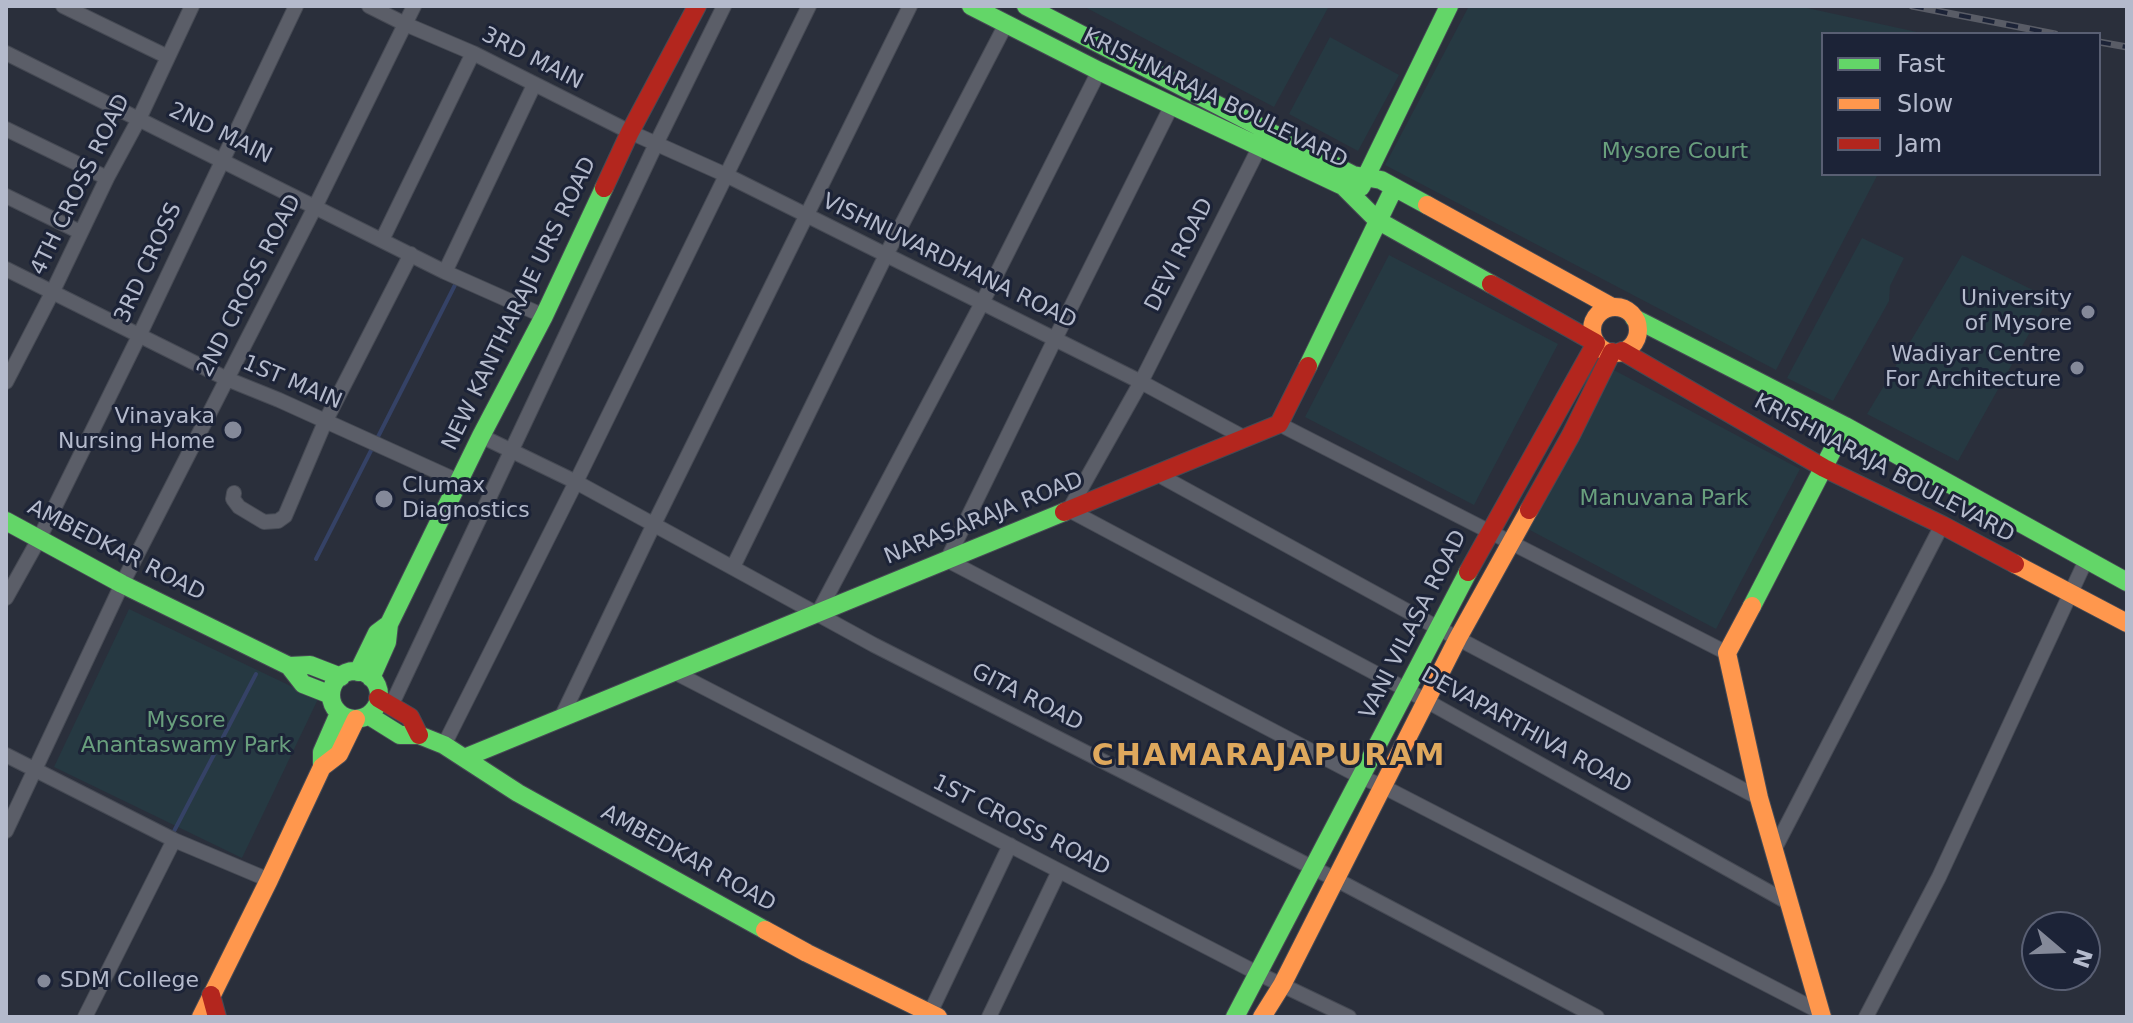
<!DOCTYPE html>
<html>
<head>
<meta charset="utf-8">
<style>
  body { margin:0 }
  #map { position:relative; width:2133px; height:1023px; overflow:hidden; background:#2a2f3b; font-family:"DejaVu Sans",sans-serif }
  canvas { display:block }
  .frame { position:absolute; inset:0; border:8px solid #b4bacc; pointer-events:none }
  .legend { position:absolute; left:1821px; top:32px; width:280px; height:144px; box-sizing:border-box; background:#1c2337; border:2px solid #595f73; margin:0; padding:10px 14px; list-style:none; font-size:24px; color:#b4bacc }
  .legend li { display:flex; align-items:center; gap:16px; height:40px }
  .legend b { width:40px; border:2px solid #595f73 }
  .north { position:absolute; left:2021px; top:911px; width:80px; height:80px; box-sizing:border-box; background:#1c2337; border:2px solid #595f73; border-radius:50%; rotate:109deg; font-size:22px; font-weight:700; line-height:32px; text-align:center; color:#b4bacc }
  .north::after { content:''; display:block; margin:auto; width:28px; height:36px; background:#848999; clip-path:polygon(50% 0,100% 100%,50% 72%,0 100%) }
</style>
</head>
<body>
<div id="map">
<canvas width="2133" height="1023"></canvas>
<div class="frame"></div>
<ul class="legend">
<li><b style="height:10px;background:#63d668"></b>Fast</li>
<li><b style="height:10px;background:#ff974d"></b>Slow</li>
<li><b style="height:10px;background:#b3261e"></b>Jam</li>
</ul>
<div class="north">N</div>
</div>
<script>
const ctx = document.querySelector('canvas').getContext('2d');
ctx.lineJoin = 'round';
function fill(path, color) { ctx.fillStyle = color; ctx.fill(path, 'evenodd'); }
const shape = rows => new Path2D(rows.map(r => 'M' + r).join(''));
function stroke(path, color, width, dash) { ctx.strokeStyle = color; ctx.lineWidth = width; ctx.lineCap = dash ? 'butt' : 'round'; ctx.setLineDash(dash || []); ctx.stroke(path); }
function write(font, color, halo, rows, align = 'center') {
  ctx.font = font + ' "DejaVu Sans",sans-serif'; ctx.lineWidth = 6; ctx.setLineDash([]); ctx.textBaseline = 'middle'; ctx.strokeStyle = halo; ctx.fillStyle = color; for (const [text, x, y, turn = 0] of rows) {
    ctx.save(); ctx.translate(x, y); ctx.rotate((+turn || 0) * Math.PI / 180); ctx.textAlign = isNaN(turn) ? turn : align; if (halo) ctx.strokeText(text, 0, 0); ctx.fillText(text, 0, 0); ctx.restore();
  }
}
fill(shape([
  [1083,6,1329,6,1274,107],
  [1469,6,1798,6,1926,34,1823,34,1823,174,1878,174,1776,370,1385,165],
  [1330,37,1399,75,1358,151,1289,114],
  [1862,238,1904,258,1890,286,1889,301,1833,401,1787,378],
  [1389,255,1558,344,1474,505,1305,417],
  [1962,255,2049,298,1958,461,1867,414],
  [1612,369,1800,469,1716,629,1528,529],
  [129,609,318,699,242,858,54,767]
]), '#263942');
stroke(shape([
  [316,559,456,283],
  [172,835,256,674]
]), '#354266', 4);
const street = shape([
  [63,6,168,57],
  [369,6,405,24,473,53,630,132,726,175,1141,382,1245,438],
  [6,53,445,272,544,316],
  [1172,105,1055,339,947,560,1361,777,1382,786,1820,1012],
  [6,129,107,178],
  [1259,148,1141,382,1069,510,1407,690,1789,903],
  [6,196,80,232],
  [382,240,473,53],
  [6,269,227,379,279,400,460,482],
  [445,272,534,85],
  [6,382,52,293,107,178,139,119,192,6],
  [1279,424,1727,653],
  [481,436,576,482,874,645,1335,879,1597,1017],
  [1157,474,1440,629,1759,798],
  [234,493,233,499,239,507,264,522,278,521,285,516,325,422,411,254],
  [733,567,886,255,1006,24],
  [6,598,39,539,140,334,296,6],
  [818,613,982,303,1099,71],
  [674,672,1259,974,1349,1017],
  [391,706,656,144,724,6],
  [561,718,654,524,910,6],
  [444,745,576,482,809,6],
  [6,755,174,840,269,880],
  [6,831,122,584,315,207,414,6],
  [1774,850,1942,525],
  [930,1013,1010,845],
  [85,1017,174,840],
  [989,1017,1059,871],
  [1866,1017,1939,877,2086,560]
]);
const fast = shape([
  [971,6,1099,71,1343,186,1377,220,1491,284],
  [1026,6,1353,175,1381,180,1427,205],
  [1361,187,1449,6],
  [1634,318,1845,426,2127,582],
  [1308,366,1394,188],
  [6,521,122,584,289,666,303,684,331,695],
  [1752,606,1845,426],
  [289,666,310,665,341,677],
  '331 695a24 24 0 1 1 48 0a24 24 0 1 1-48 0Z',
  [358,672,377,633,389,624],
  [371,678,387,642,389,624,481,436,544,316,604,188],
  [368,715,400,735,419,735,444,745,518,793,765,930],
  [464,758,1064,512],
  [322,767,322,752,339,713],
  [1235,1017,1468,572]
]);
const slow = shape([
  [1427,205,1612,307],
  '1592 330a23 23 0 1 1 46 0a23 23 0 1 1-46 0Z',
  [2015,564,2127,623],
  [1752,606,1727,653,1759,798,1822,1017],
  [765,930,807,953,938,1017],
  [201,1017,269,880,322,767,339,754,356,719],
  [1262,1017,1282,985,1458,638,1529,510]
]);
const jam = shape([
  [604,188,630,132,697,6],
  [1622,351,1824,468,1942,525,2015,564],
  [1529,510,1571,435,1612,352],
  [1064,512,1279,424,1308,366],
  [1468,572,1596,343,1491,284],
  [378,698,410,717,419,735],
  [211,995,217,1017]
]);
stroke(street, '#464a54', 16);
stroke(fast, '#464a54', 20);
stroke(slow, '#464a54', 20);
stroke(jam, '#464a54', 20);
stroke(street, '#5b5e68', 14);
stroke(fast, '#63d668', 18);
stroke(slow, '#ff974d', 18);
stroke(jam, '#b3261e', 18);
const rail = shape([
  [1912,6,2055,34],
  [2099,42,2127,47]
]);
stroke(rail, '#595c66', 7);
stroke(rail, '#1c2337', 4, [12]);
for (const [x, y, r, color] of [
  [2088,312,8,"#848999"],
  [2077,368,8,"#848999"],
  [233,430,10,"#848999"],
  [384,499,10,"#848999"],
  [44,981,8,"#848999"]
]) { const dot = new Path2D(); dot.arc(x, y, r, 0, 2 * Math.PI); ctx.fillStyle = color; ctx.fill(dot); stroke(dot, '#1c2337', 3); }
write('22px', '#b4bacc', '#1c2337', [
  ["3RD MAIN",532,59,27],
  ["KRISHNARAJA BOULEVARD",1215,99,26],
  ["2ND MAIN",220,134,26],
  ["4TH CROSS ROAD",81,185,-64],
  ["DEVI ROAD",1180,255,-63],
  ["VISHNUVARDHANA ROAD",949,262,26],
  ["3RD CROSS",149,263,-65],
  ["2ND CROSS ROAD",250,286,-63],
  ["NEW KANTHARAJE URS ROAD",520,304,-64],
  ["1ST MAIN",292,383,23],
  ["KRISHNARAJA BOULEVARD",1884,469,28],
  ["NARASARAJA ROAD",984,519,-22],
  ["AMBEDKAR ROAD",116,551,27],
  ["VANI VILASA ROAD",1414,625,-63],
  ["GITA ROAD",1027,698,27],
  ["DEVAPARTHIVA ROAD",1526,731,29],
  ["1ST CROSS ROAD",1021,826,27],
  ["AMBEDKAR ROAD",688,859,29]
]);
write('22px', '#699f7d', '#1c2337', [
  ["Mysore Court",1675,152],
  ["Manuvana Park",1664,499],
  ["Mysore",186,721],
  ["Anantaswamy Park",186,746]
]);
write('22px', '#b4bacc', '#1c2337', [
  ["University",2072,299],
  ["of Mysore",2072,324],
  ["Wadiyar Centre",2061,355],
  ["For Architecture",2061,380],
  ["Vinayaka",215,417],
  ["Nursing Home",215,442],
  ["Clumax",402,486,"left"],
  ["Diagnostics",402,511,"left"],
  ["SDM College",60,981,"left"]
], 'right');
ctx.letterSpacing = '2px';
write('bold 30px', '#dea85d', '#1c2337', [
  ["CHAMARAJAPURAM",1269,757]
]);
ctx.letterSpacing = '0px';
</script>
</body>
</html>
